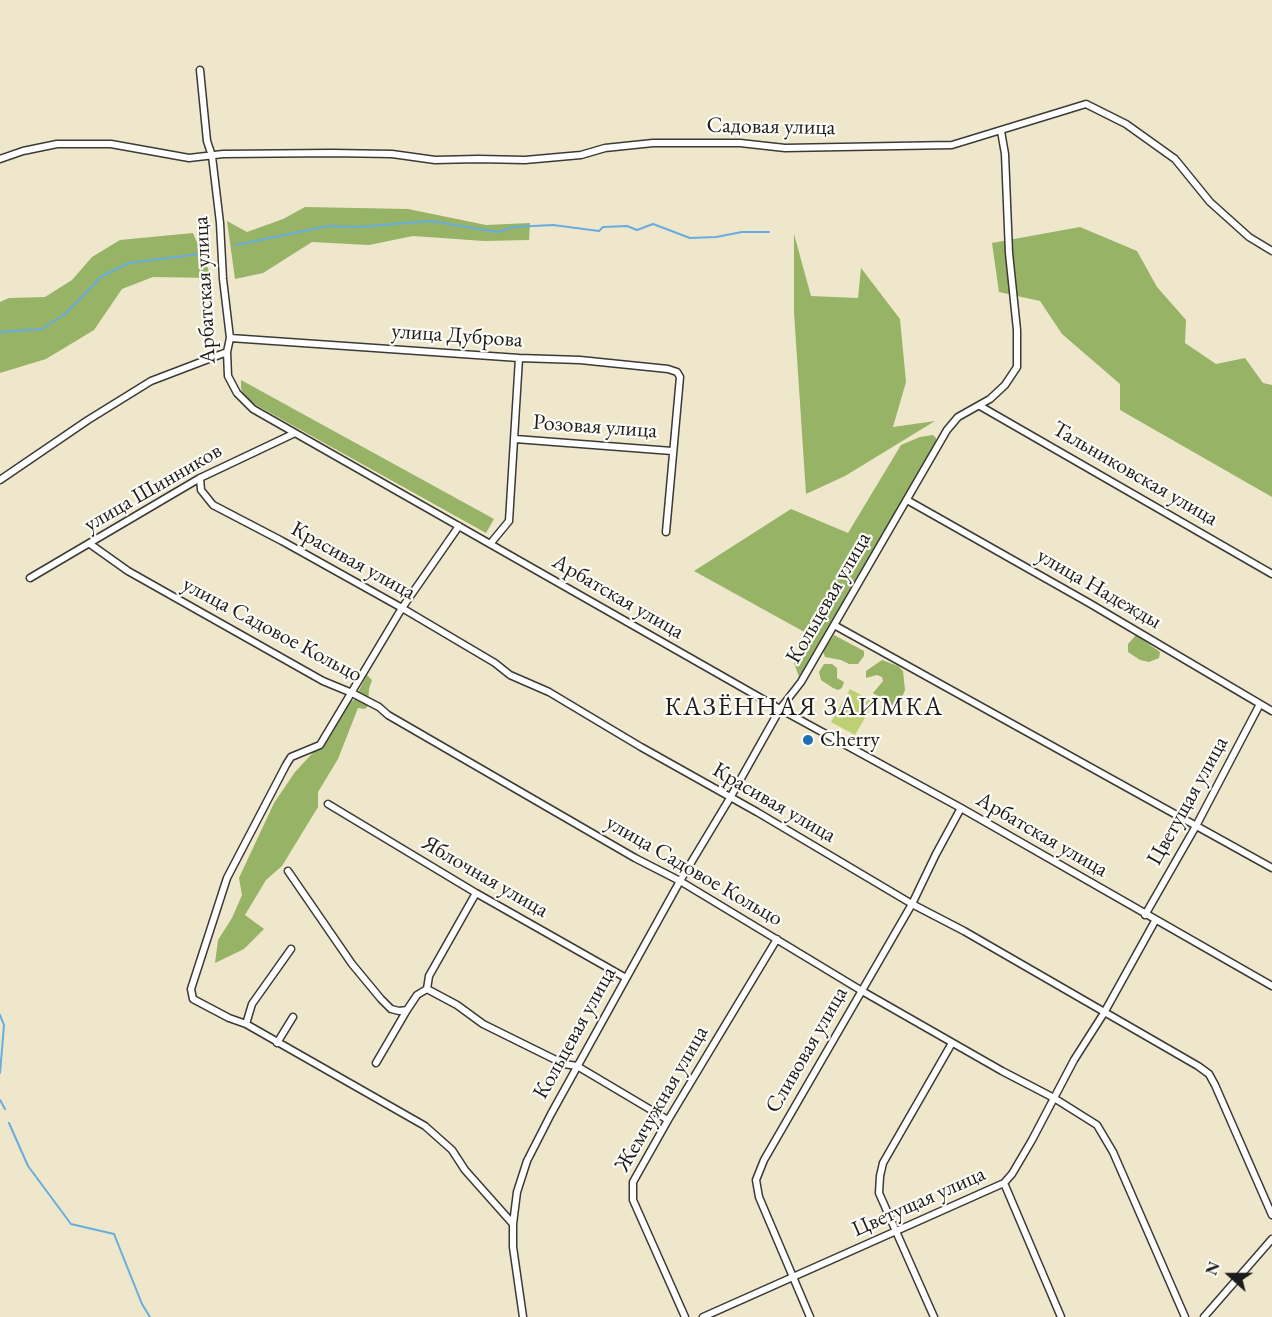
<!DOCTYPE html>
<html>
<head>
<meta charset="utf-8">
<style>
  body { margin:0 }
  #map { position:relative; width:1272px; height:1317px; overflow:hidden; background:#efe7cc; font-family:"EB Garamond",serif }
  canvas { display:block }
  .north { position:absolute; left:1200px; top:1245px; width:60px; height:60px; -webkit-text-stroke:4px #fdfcf7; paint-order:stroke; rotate:291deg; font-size:16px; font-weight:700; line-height:24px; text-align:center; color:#1c1c1c }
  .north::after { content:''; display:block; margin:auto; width:21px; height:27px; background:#1c1c1c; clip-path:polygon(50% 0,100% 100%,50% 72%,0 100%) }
</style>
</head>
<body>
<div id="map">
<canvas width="1272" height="1317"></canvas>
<div class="north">N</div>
</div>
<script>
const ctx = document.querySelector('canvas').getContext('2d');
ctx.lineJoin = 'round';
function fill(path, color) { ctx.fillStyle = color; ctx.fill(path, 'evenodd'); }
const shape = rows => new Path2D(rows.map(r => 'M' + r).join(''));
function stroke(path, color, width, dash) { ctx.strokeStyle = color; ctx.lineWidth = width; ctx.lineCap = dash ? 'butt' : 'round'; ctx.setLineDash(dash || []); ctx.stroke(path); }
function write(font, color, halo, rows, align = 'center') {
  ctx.font = font + ' "EB Garamond",serif'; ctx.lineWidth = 4.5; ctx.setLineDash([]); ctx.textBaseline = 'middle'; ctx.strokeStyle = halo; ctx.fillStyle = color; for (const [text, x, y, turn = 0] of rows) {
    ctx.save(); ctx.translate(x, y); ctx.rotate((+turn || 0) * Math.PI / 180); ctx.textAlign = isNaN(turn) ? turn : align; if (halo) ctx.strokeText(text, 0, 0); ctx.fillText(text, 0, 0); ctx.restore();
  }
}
fill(shape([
  [850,689,874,702,855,735,831,722]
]), '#bdd174');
fill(shape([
  [305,207,408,209,486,225,530,223,529,240,484,241,413,236,369,245,312,242,263,273,235,279,227,221,247,232,283,219],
  [1080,227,1137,251,1157,287,1186,320,1185,343,1216,364,1245,358,1263,383,1272,385,1272,497,1120,410,1120,384,1062,334,1040,301,999,292,992,243],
  [193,233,212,278,153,277,122,289,94,330,46,359,0,373,0,302,9,298,45,297,72,280,92,257,120,240],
  [794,234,811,296,858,298,861,268,900,319,906,382,893,427,935,421,845,476,806,494,794,312],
  [241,380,494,519,486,533,247,400,241,389],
  [933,435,936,438,936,442,799,677,794,663,808,634,694,571,791,509,848,533,901,445,920,437],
  [834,635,864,651,864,656,858,664,849,664,841,660,825,657,823,651],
  [1136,635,1160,652,1159,658,1149,662,1140,660,1128,652,1128,644],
  [882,660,898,666,903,671,905,690,898,707,894,708,873,693,883,681,882,677,877,675,866,678,866,671],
  [824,664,832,664,837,668,837,678,844,682,842,688,838,690,833,688,821,680,819,672],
  [367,675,372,680,369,689,368,706,365,709,358,708,338,759,318,792,318,807,282,866,266,880,245,915,264,929,244,949,215,963,218,940,232,918,242,895,239,878,274,803,295,772,320,745,349,702,354,700]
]), '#96b366');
stroke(shape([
  [236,245,328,226,358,227,430,221,498,232,513,227,553,225,599,231,603,227,627,226,637,230,653,224,690,238,716,237,742,232,769,232],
  [0,332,42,329,66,313,102,276,129,263,200,254],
  [0,1015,4,1025,0,1073],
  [0,1100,5,1109],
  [9,1123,28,1166,71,1224,114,1234,142,1304,150,1317]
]), '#67addd', 2);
const minor = shape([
  [200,70,207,141,212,156,220,223,223,279,230,338,227,352,228,376,237,393,253,409,780,709,961,808,1272,986],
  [0,159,23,151,57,144,111,144,189,158,223,154,332,153,392,154,435,160,478,159,525,160,581,155,605,148,653,143,740,143,785,148,952,145,1086,104,1126,124,1175,159,1210,202,1249,237,1272,251],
  [230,338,519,358,580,360,668,369,677,372,680,377,666,532],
  [980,406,1272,574],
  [515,439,672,451],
  [200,478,201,490,213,505,282,541,402,608,495,663,510,675,549,692,641,747,757,812,912,904,964,931,1198,1066,1209,1074,1215,1085,1272,1215],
  [0,480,88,420,151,381,227,352],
  [907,500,1089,603,1272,711],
  [90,544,128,571,323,681,352,693,379,707,388,715,635,858,680,881,862,991,1002,1071,1054,1098,1097,1125,1113,1152,1185,1317],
  [490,544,509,521,519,358],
  [30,578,200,478,295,433],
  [834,625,1272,868],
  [328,804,476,893,626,978],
  [288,871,352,964,381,999,391,1009,399,1011,407,1010,417,995,427,989,457,1005,483,1024,564,1064,577,1066,668,1120],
  [1145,915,1196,826,1260,704],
  [291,949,252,1004,246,1024,425,1126,452,1150,465,1170,513,1224],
  [427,989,429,976,476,893],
  [246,1024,229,1018,193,999,191,989,227,878,286,765,291,757,320,745,402,608,459,526],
  [277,1043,293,1017],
  [376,1063,407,1010],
  [1004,1183,1061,1317],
  [523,1317,513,1247,513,1224,517,1192,527,1161,551,1114,680,881,730,798,780,709,801,682,947,430,958,417,990,399,1005,385,1017,367,1017,330,1009,253,1005,154,1001,131],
  [685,1317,633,1200,633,1182,668,1120,777,939],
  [703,1317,1004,1183,1012,1174,1032,1140,1074,1060,1104,1013,1155,921],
  [810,1317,759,1197,756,1180,764,1160,912,904,936,854,961,808],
  [934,1317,879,1193,880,1176,883,1163,952,1043],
  [1204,1317,1272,1239]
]);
stroke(minor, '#3c3a36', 9);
stroke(minor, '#fff', 6);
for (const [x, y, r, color] of [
  [808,740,6,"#1f6fb2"]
]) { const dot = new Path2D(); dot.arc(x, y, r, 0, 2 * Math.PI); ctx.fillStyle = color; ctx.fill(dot); stroke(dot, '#fdfcf7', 2); }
write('22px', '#1c1c1c', '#fdfcf7', [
  ["Садовая улица",771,127,1],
  ["Арбатская улица",205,290,-93],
  ["улица Дуброва",457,336,4],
  ["Розовая улица",595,427,4],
  ["Тальниковская улица",1135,474,30],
  ["улица Шинников",153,488,-30],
  ["Красивая улица",353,561,29],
  ["улица Надежды",1099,589,30],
  ["Арбатская улица",618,597,30],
  ["Кольцевая улица",829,598,-60],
  ["улица Садовое Кольцо",272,630,28],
  ["Цветущая улица",1188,801,-61],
  ["Красивая улица",774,803,30],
  ["Арбатская улица",1042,835,30],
  ["улица Садовое Кольцо",694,871,30],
  ["Яблочная улица",485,877,30],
  ["Кольцевая улица",575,1033,-61],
  ["Сливовая улица",807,1050,-60],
  ["Жемчужная улица",662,1099,-60],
  ["Цветущая улица",919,1202,-24]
]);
write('22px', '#1c1c1c', '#fdfcf7', [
  ["Cherry",820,740]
], 'left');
ctx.letterSpacing = '1.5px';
write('26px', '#1c1c1c', '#fdfcf7', [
  ["КАЗЁННАЯ ЗАИМКА",804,708]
]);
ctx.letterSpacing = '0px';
</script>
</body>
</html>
